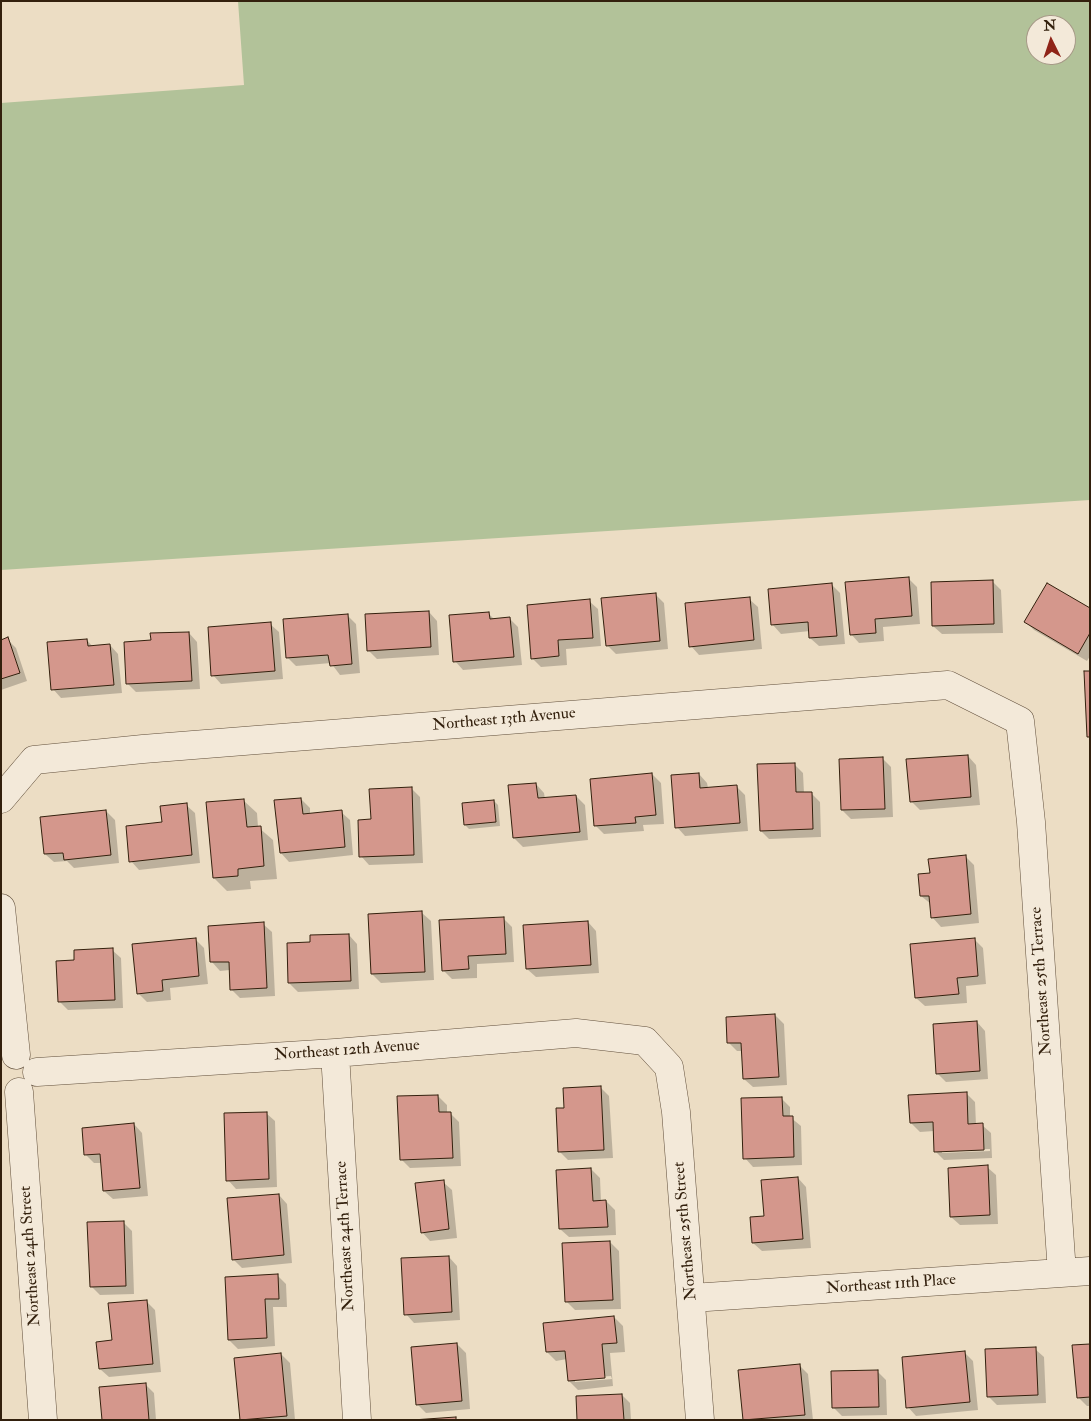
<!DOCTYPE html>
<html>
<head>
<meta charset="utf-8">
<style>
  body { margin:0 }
  #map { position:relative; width:1091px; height:1421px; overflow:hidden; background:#ecddc4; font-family:"IM FELL Double Pica",serif }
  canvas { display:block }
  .frame { position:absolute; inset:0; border:2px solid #33200d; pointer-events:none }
  .north { position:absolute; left:1026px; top:15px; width:50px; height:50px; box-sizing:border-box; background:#f3e9d9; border:1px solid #a69987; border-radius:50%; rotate:356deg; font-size:14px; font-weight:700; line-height:20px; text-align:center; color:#33200d }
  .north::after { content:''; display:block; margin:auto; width:18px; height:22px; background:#8f2418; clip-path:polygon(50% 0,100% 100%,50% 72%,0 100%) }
</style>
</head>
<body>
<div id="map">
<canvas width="1091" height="1421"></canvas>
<div class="frame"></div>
<div class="north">N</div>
</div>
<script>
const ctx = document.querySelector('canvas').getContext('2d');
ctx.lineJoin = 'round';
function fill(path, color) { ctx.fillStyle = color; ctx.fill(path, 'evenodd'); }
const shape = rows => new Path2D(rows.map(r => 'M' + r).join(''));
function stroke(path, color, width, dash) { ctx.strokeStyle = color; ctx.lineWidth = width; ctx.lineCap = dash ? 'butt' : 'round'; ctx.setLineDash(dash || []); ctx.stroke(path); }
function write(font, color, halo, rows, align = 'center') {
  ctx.font = font + ' "IM FELL Double Pica",serif'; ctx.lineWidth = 4; ctx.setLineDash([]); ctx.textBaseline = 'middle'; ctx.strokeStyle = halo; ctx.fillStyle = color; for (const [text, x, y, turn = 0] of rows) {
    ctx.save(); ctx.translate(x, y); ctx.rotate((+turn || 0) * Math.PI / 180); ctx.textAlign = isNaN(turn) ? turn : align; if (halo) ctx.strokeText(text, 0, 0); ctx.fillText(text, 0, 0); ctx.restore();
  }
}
fill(shape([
  [238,1,1090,1,1090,500,1,570,1,103,244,85],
  [1036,25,1066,25,1066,55,1036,55]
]), '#b2c299');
fill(shape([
  [908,578,917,587,920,624,883,627,884,641,859,643,851,634],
  [992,581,1001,590,1003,633,942,634,933,626],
  [832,585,840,593,845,644,819,646,810,638,810,631,781,634,773,625,770,590],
  [655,594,664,603,668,649,616,654,607,645],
  [749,599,758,607,762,649,699,655,691,646],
  [589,601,598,609,601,646,566,649,567,665,541,667,532,658],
  [1090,610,1090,656,1087,661,1034,630,1026,622],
  [429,612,437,621,439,655,377,659,368,650],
  [488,613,495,620,509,618,518,627,522,665,463,670,455,661],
  [347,615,356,624,360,673,340,675,331,663,296,666,287,657],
  [270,624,279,632,283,679,221,684,213,675],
  [189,633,197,642,200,689,136,692,127,683,152,641],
  [7,639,16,648,27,681,1,690,1,641],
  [87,640,93,647,110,645,118,654,122,693,61,698,53,689],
  [968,756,976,765,980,805,920,810,911,801],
  [883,759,891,767,893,817,851,819,842,810],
  [794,764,803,773,804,793,811,793,820,802,821,837,769,839,761,831],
  [652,774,661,783,664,824,643,825,644,831,604,834,595,825],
  [699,774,707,783,708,788,736,786,745,795,748,831,685,836,677,827],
  [536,784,544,793,545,799,576,796,585,805,588,840,523,847,514,838],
  [411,788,420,797,423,863,369,865,361,856,372,820],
  [301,799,310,808,310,815,341,812,350,820,353,855,289,862,281,853],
  [243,800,257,813,258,827,273,840,277,879,250,881,251,889,227,891,214,878],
  [494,801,498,805,500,826,469,829,465,825,463,804],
  [186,805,195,813,200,863,139,870,131,861,163,823],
  [106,811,115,820,119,863,74,868,67,861,54,862,45,854],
  [965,856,974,865,979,923,941,927,933,918,931,904,921,896,931,874],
  [422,913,431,921,434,980,381,983,372,974],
  [503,918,512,927,514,962,477,964,477,978,452,979,443,970],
  [588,922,596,931,599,973,536,977,527,969],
  [263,924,272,932,275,996,240,998,231,989,230,970,220,971,212,962],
  [349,935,357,944,359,989,298,992,289,983,311,944],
  [974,939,983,948,986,984,966,986,967,1003,925,1006,916,998],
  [196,940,204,948,208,984,170,988,171,1000,147,1002,138,993],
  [112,950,121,958,123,1008,68,1010,59,1001,75,961],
  [775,1015,784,1024,787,1085,753,1087,744,1079,743,1051,737,1051,729,1043],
  [977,1022,985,1031,988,1079,946,1082,937,1073],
  [601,1088,609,1096,613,1158,568,1160,559,1151,565,1109],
  [966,1093,975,1102,976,1125,982,1125,991,1133,992,1158,944,1160,935,1151,934,1131,920,1132,911,1123],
  [990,1149,990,1151,942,1153,942,1150],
  [438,1096,447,1105,447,1113,450,1113,459,1122,461,1166,410,1168,401,1159],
  [781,1098,790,1107,790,1117,801,1126,802,1165,753,1167,745,1158],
  [266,1113,275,1121,277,1187,236,1189,228,1180],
  [134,1124,142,1133,148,1196,113,1199,104,1191,102,1163,94,1163,86,1155],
  [987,1167,996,1175,998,1224,960,1225,951,1217],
  [591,1169,600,1178,601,1202,606,1201,615,1210,616,1235,569,1237,560,1229],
  [798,1178,806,1187,811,1248,762,1251,753,1243],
  [443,1182,452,1190,457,1238,430,1241,422,1232],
  [279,1195,287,1204,292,1263,242,1268,233,1259],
  [123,1222,132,1231,134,1294,100,1295,91,1286],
  [610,1242,619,1251,621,1309,575,1310,567,1302],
  [449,1257,457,1266,460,1320,414,1323,406,1314],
  [277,1275,286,1284,287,1307,273,1307,275,1346,238,1349,229,1340,226,1278],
  [146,1301,155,1310,161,1372,109,1377,100,1369,113,1342],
  [614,1317,623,1326,625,1352,610,1353,613,1386,578,1390,569,1381,567,1359,556,1361,547,1352],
  [611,1376,612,1379,575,1382,575,1379],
  [457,1344,466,1353,470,1409,426,1413,418,1405],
  [1090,1345,1090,1406,1087,1406,1078,1397],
  [1035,1349,1044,1357,1046,1403,997,1405,988,1396],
  [964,1352,973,1361,978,1410,916,1416,908,1407],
  [281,1354,290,1363,295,1420,241,1420],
  [800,1366,808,1374,813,1420,744,1420],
  [877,1371,886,1380,887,1415,842,1416,833,1407],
  [145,1384,154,1393,156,1420,103,1420],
  [622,1395,630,1403,631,1420,578,1420]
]), '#0003');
const building = shape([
  [909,577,912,616,875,619,876,633,850,635,845,582,909,577],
  [993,580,994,624,932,626,931,582,993,580],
  [832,583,837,636,809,638,808,622,771,625,768,589,832,583],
  [1047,583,1090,608,1090,633,1078,654,1024,622,1047,583],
  [656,593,660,641,606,646,601,598,656,593],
  [750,597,754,640,689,647,685,603,750,597],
  [590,599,593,638,558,640,559,656,531,659,527,605,590,599],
  [429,611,431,647,367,651,365,614,429,611],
  [489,612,490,619,510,617,514,657,453,662,449,615,489,612],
  [348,614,352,664,330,666,328,655,286,658,283,619,348,614],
  [271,622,275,671,211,676,208,627,271,622],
  [189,632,192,681,126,684,124,642,151,640,150,633,189,632],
  [8,637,20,673,1,679,1,640,8,637],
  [87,639,88,646,110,644,114,685,51,690,47,642,87,639],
  [1084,671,1090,671,1090,737,1087,737,1084,671],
  [968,755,971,797,910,802,906,759,968,755],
  [883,757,885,809,841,810,839,759,883,757],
  [795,763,796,792,812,792,813,829,760,831,757,764,795,763],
  [652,773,656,815,635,817,636,823,594,826,590,779,652,773],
  [699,773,700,788,737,785,740,823,675,828,671,775,699,773],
  [536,783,538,798,576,795,580,832,513,838,508,785,536,783],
  [412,787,414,855,359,857,358,820,371,819,369,789,412,787],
  [301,798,303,814,342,810,345,847,280,853,274,800,301,798],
  [244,799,247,827,261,826,264,866,238,869,238,876,213,878,206,802,244,799],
  [494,800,496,822,464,825,462,803,494,800],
  [187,803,192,855,129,862,126,826,162,822,160,806,187,803],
  [106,810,111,855,64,860,63,853,44,854,40,817,106,810],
  [966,855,971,914,931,918,929,896,920,896,918,874,930,873,928,859,966,855],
  [422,911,425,972,371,974,368,914,422,911],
  [504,917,506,954,468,956,469,969,442,971,439,920,504,917],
  [588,921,591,965,526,969,523,925,588,921],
  [264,922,267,988,230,990,229,962,210,962,208,926,264,922],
  [349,934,351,981,288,983,287,943,310,942,310,935,349,934],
  [196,938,199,976,162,980,163,991,137,994,132,944,196,938],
  [975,938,978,976,957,978,959,994,915,998,910,944,975,938],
  [113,948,115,1000,58,1002,56,961,74,960,74,950,113,948],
  [775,1014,779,1077,743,1079,741,1043,727,1043,726,1017,775,1014],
  [977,1021,980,1071,936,1074,933,1024,977,1021],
  [601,1086,604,1150,558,1152,556,1108,564,1108,563,1088,601,1086],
  [967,1092,968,1124,983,1123,984,1150,934,1152,933,1122,910,1123,908,1095,967,1092],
  [438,1095,439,1112,451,1112,453,1158,400,1160,397,1096,438,1095],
  [782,1097,783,1116,793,1116,794,1157,743,1159,741,1098,782,1097],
  [267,1112,269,1179,226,1181,224,1113,267,1112],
  [134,1123,140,1188,103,1191,100,1154,84,1155,82,1128,134,1123],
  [988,1165,990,1215,950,1217,948,1168,988,1165],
  [591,1168,593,1201,606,1200,608,1227,559,1229,556,1170,591,1168],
  [798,1177,803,1239,752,1243,750,1217,764,1216,761,1180,798,1177],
  [444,1180,449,1229,421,1233,415,1183,444,1180],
  [279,1194,284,1255,232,1260,227,1198,279,1194],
  [124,1221,126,1286,90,1287,87,1222,124,1221],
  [610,1241,613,1300,565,1302,562,1243,610,1241],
  [449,1256,452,1312,404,1315,401,1258,449,1256],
  [278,1274,279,1299,265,1299,267,1338,228,1340,225,1277,278,1274],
  [147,1300,153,1364,99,1369,96,1342,112,1340,108,1303,147,1300],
  [614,1316,617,1343,602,1344,605,1378,568,1381,565,1351,546,1352,543,1323,614,1316],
  [457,1343,462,1401,416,1405,411,1347,457,1343],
  [1090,1344,1090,1397,1077,1398,1072,1345,1090,1344],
  [1036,1347,1038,1395,987,1397,985,1349,1036,1347],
  [965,1351,970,1402,906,1408,902,1357,965,1351],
  [281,1353,287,1416,240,1420,234,1358,281,1353],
  [800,1364,805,1415,743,1420,738,1370,800,1364],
  [878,1370,879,1407,832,1408,831,1371,878,1370],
  [146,1383,149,1420,102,1420,99,1387,146,1383],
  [622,1394,624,1420,577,1420,576,1396,622,1394],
  [456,1417,456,1420,412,1420,456,1417]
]);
fill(building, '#d4978c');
stroke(building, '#33200d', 1);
const minor = shape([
  [1,799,34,760,143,749,948,685,1020,721,1031,822,1062,1273],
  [1,908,16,1055],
  [335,1053,357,1420],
  [37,1072,335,1053,576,1033,645,1041,669,1067,676,1112,700,1420],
  [19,1092,43,1420],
  [692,1298,1090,1271]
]);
stroke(minor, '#614f3b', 29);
stroke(minor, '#f3e9d9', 28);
write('16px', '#33200d', '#f3e9d9', [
  ["Northeast 13th Avenue",504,720,-5],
  ["Northeast 25th Terrace",1042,981,-94],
  ["Northeast 12th Avenue",347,1051,-4],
  ["Northeast 25th Street",686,1231,-95],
  ["Northeast 24th Terrace",346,1236,-93],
  ["Northeast 24th Street",31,1256,-94],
  ["Northeast 11th Place",891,1285,-4]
]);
</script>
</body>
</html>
